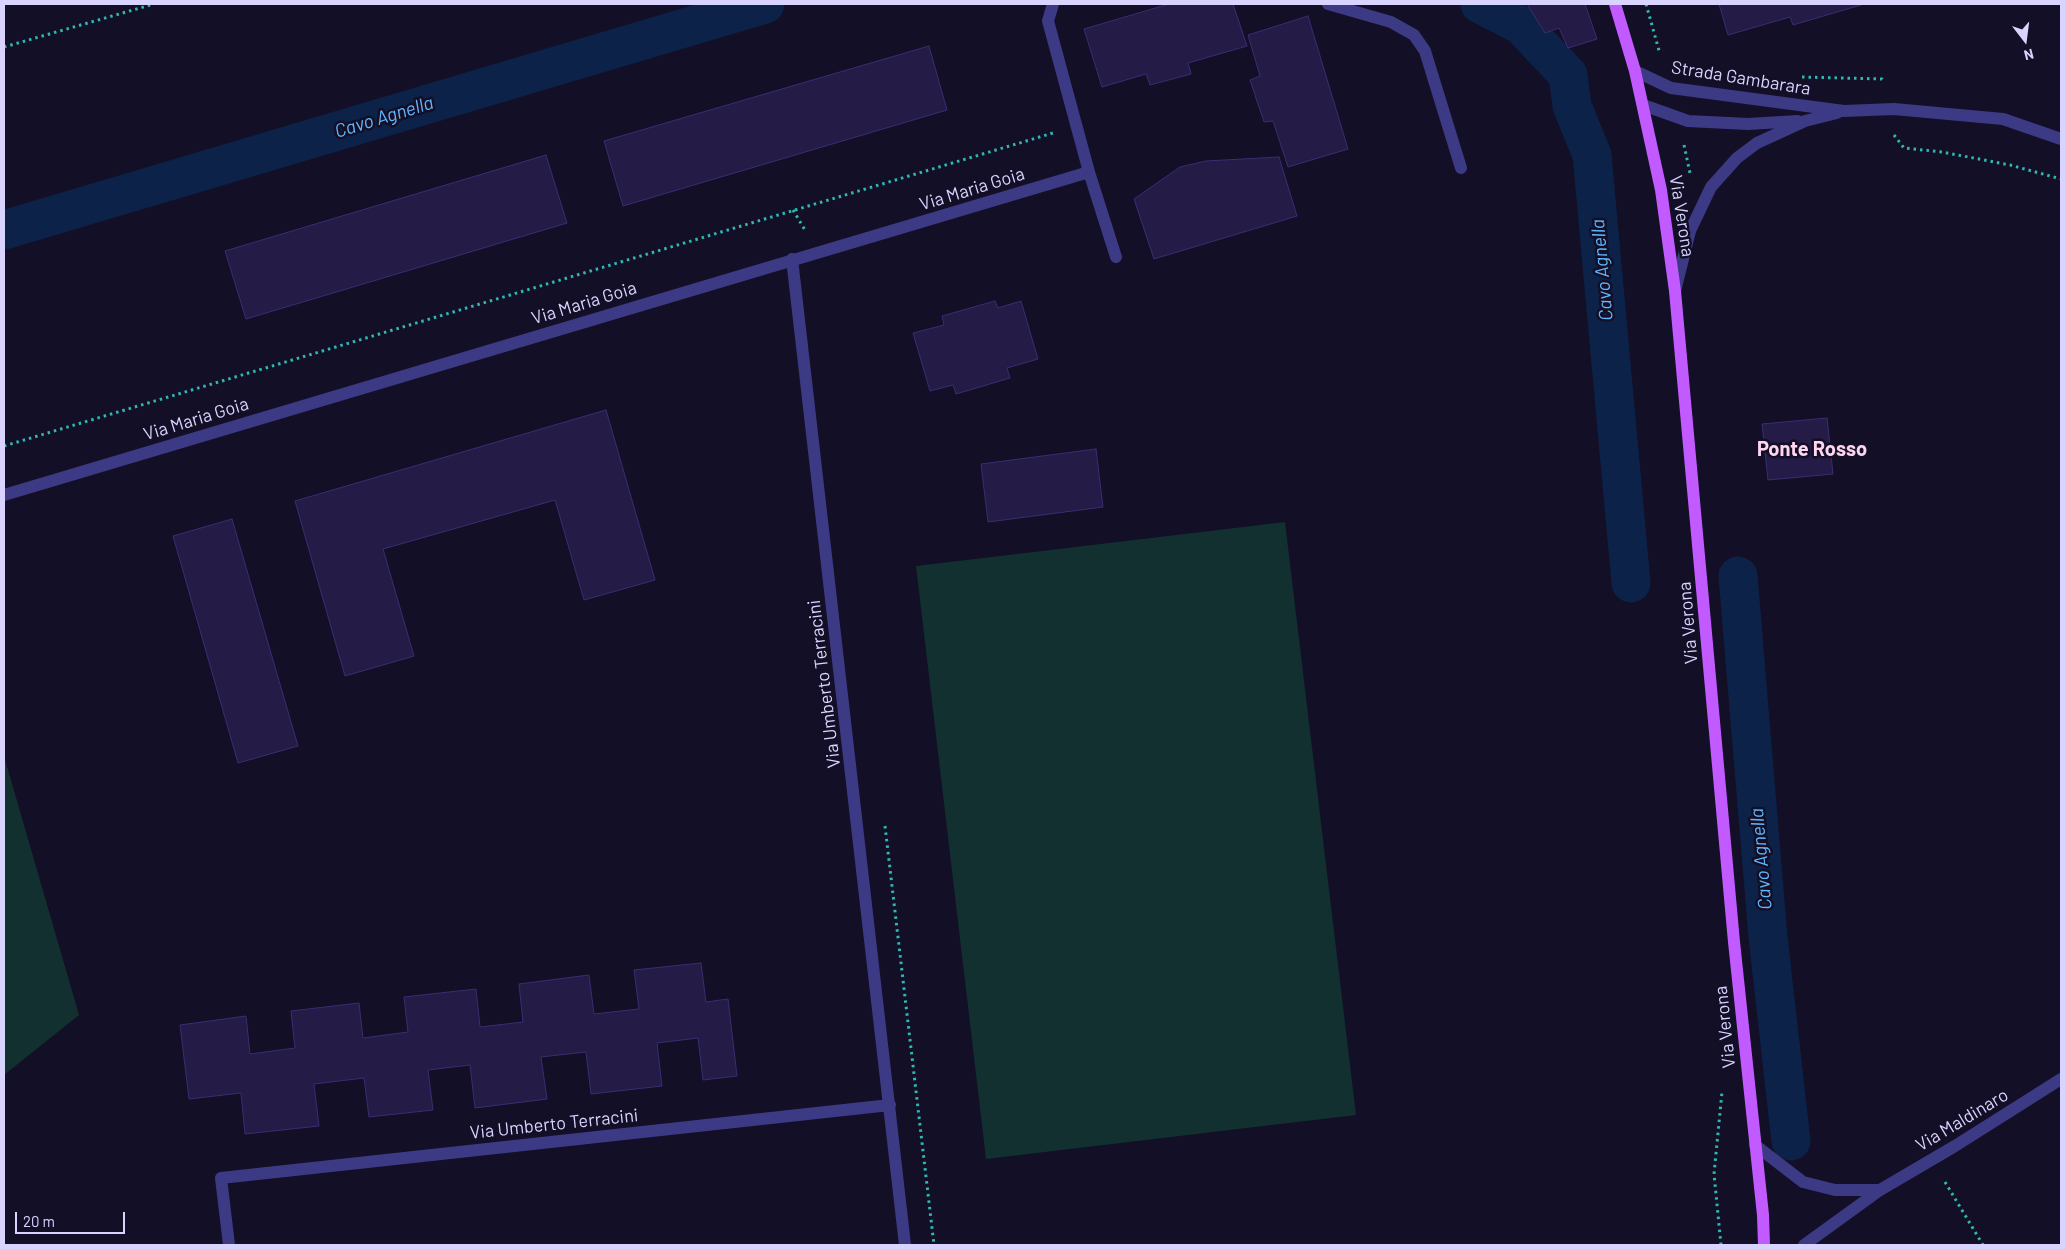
<!DOCTYPE html>
<html>
<head>
<meta charset="utf-8">
<style>
  body { margin:0 }
  #map { position:relative; width:2065px; height:1249px; overflow:hidden; background:#130f26; font-family:Barlow,sans-serif }
  canvas { display:block }
  .frame { position:absolute; inset:0; border:5px solid #d9d4ff; pointer-events:none }
  .north { position:absolute; left:2000px; top:15px; width:50px; height:50px; -webkit-text-stroke:4px #130f26; paint-order:stroke; rotate:165deg; font-size:14px; font-weight:700; line-height:20px; text-align:center; color:#d9d4ff }
  .north::after { content:''; display:block; margin:auto; width:18px; height:22px; background:#d9d4ff; clip-path:polygon(50% 0,100% 100%,50% 72%,0 100%) }
  .scale { position:absolute; left:15px; top:1212px; width:110px; height:22px; box-sizing:border-box; border:2px solid #d9d4ff; border-top:0; padding-left:6px; font-size:15px; line-height:18px; white-space:nowrap; color:#d9d4ff; -webkit-text-stroke:4px #130f26; paint-order:stroke }
</style>
</head>
<body>
<div id="map">
<canvas width="2065" height="1249"></canvas>
<div class="frame"></div>
<div class="north">N</div>
<div class="scale">20 m</div>
</div>
<script>
const ctx = document.querySelector('canvas').getContext('2d');
ctx.lineJoin = 'round';
function fill(path, color) { ctx.fillStyle = color; ctx.fill(path, 'evenodd'); }
const shape = rows => new Path2D(rows.map(r => 'M' + r).join(''));
function stroke(path, color, width, dash) { ctx.strokeStyle = color; ctx.lineWidth = width; ctx.lineCap = dash ? 'butt' : 'round'; ctx.setLineDash(dash || []); ctx.stroke(path); }
function write(font, color, halo, rows, align = 'center') {
  ctx.font = font + ' Barlow,sans-serif'; ctx.lineWidth = 5; ctx.setLineDash([]); ctx.textBaseline = 'middle'; ctx.strokeStyle = halo; ctx.fillStyle = color; for (const [text, x, y, turn = 0] of rows) {
    ctx.save(); ctx.translate(x, y); ctx.rotate((+turn || 0) * Math.PI / 180); ctx.textAlign = isNaN(turn) ? turn : align; if (halo) ctx.strokeText(text, 0, 0); ctx.fillText(text, 0, 0); ctx.restore();
  }
}
fill(shape([
  [1285,522,1356,1115,986,1159,916,566],
  [4,756,79,1015,4,1075]
]), '#12302f');
stroke(shape([
  [1480,4,1521,25,1568,75,1572,106,1592,155,1631,583],
  [4,230,765,4],
  [1738,576,1768,937,1791,1141]
]), '#0c2248', 39);
const building = shape([
  [1169,4,1233,4,1247,46,1188,63,1191,74,1150,85,1146,74,1102,87,1084,29,1169,4],
  [1527,4,1585,4,1597,39,1568,48,1559,28,1545,33,1527,4],
  [1719,4,1861,4,1861,5,1793,25,1790,17,1728,35,1719,4],
  [1308,16,1348,149,1288,167,1273,121,1264,122,1250,80,1260,76,1248,35,1308,16],
  [929,46,947,110,623,206,604,141,929,46],
  [546,155,567,223,246,319,225,251,546,155],
  [1279,157,1297,216,1154,259,1134,199,1180,167,1206,161,1279,157],
  [995,301,998,308,1021,301,1038,359,1007,368,1010,378,956,394,953,385,930,391,913,333,944,325,942,316,995,301],
  [606,410,655,580,584,600,555,500,383,549,414,656,345,676,295,501,606,410],
  [1827,418,1833,474,1768,480,1762,424,1827,418],
  [1096,449,1103,507,988,522,981,464,1096,449],
  [232,519,298,746,238,763,173,536,232,519],
  [701,963,706,1002,728,999,737,1076,703,1080,698,1038,657,1043,662,1086,591,1094,586,1052,541,1057,547,1099,475,1108,470,1065,428,1070,433,1110,369,1117,364,1078,314,1084,319,1126,245,1134,241,1093,189,1099,180,1025,246,1016,250,1054,295,1048,291,1011,359,1003,363,1038,408,1032,404,997,476,989,480,1027,523,1022,519,984,589,975,594,1014,639,1009,634,970,701,963]
]);
fill(building, '#241b47');
stroke(building, '#3b2d73', 1);
stroke(shape([
  [1646,4,1660,54],
  [4,47,154,4],
  [1802,77,1882,79,1883,83],
  [1894,135,1904,148,1942,152,2010,165,2061,179],
  [1684,145,1690,173],
  [793,210,805,230],
  [4,446,1053,133],
  [885,826,934,1245],
  [1945,1182,1983,1245],
  [1721,1245,1714,1174,1722,1092]
]), '#2fb8b0', 3, [2.5, 4]);
stroke(shape([
  [1053,4,1048,21,1089,172],
  [1328,4,1391,22,1414,35,1425,51,1461,168],
  [1635,71,1671,88,1844,111,1894,109,2003,119,2061,139],
  [1643,105,1688,121,1748,124,1798,121],
  [792,259,905,1245],
  [1675,291,1690,231,1711,187,1737,158,1757,143,1805,121,1837,113],
  [4,495,1089,172,1116,257],
  [1755,1145,1803,1182,1835,1190,1880,1190],
  [229,1245,221,1178,890,1105],
  [1804,1245,1880,1190,1955,1146,2061,1079]
]), '#3d3a85', 12);
stroke(shape([
  [1615,4,1635,71,1661,190,1675,291,1734,942,1763,1215,1764,1245]
]), '#c25bff', 12);
write('18px', '#d9d4ff', '#130f26', [
  ["Strada Gambarara",1741,78,9],
  ["Via Maria Goia",972,189,-17],
  ["Via Verona",1682,216,81],
  ["Via Maria Goia",584,303,-17],
  ["Via Maria Goia",196,419,-17],
  ["Via Verona",1688,623,-95],
  ["Via Umberto Terracini",824,684,-97],
  ["Via Verona",1725,1027,-96],
  ["Via Maldinaro",1962,1120,-31],
  ["Via Umberto Terracini",554,1124,-6]
]);
write('italic 19px', '#62b6ff', '#130f26', [
  ["Cavo Agnella",384,117,-17],
  ["Cavo Agnella",1602,270,-95],
  ["Cavo Agnella",1761,859,-95]
]);
write('bold 20px', '#ffd6f0', '#130f26', [
  ["Ponte Rosso",1812,449]
]);
</script>
</body>
</html>
